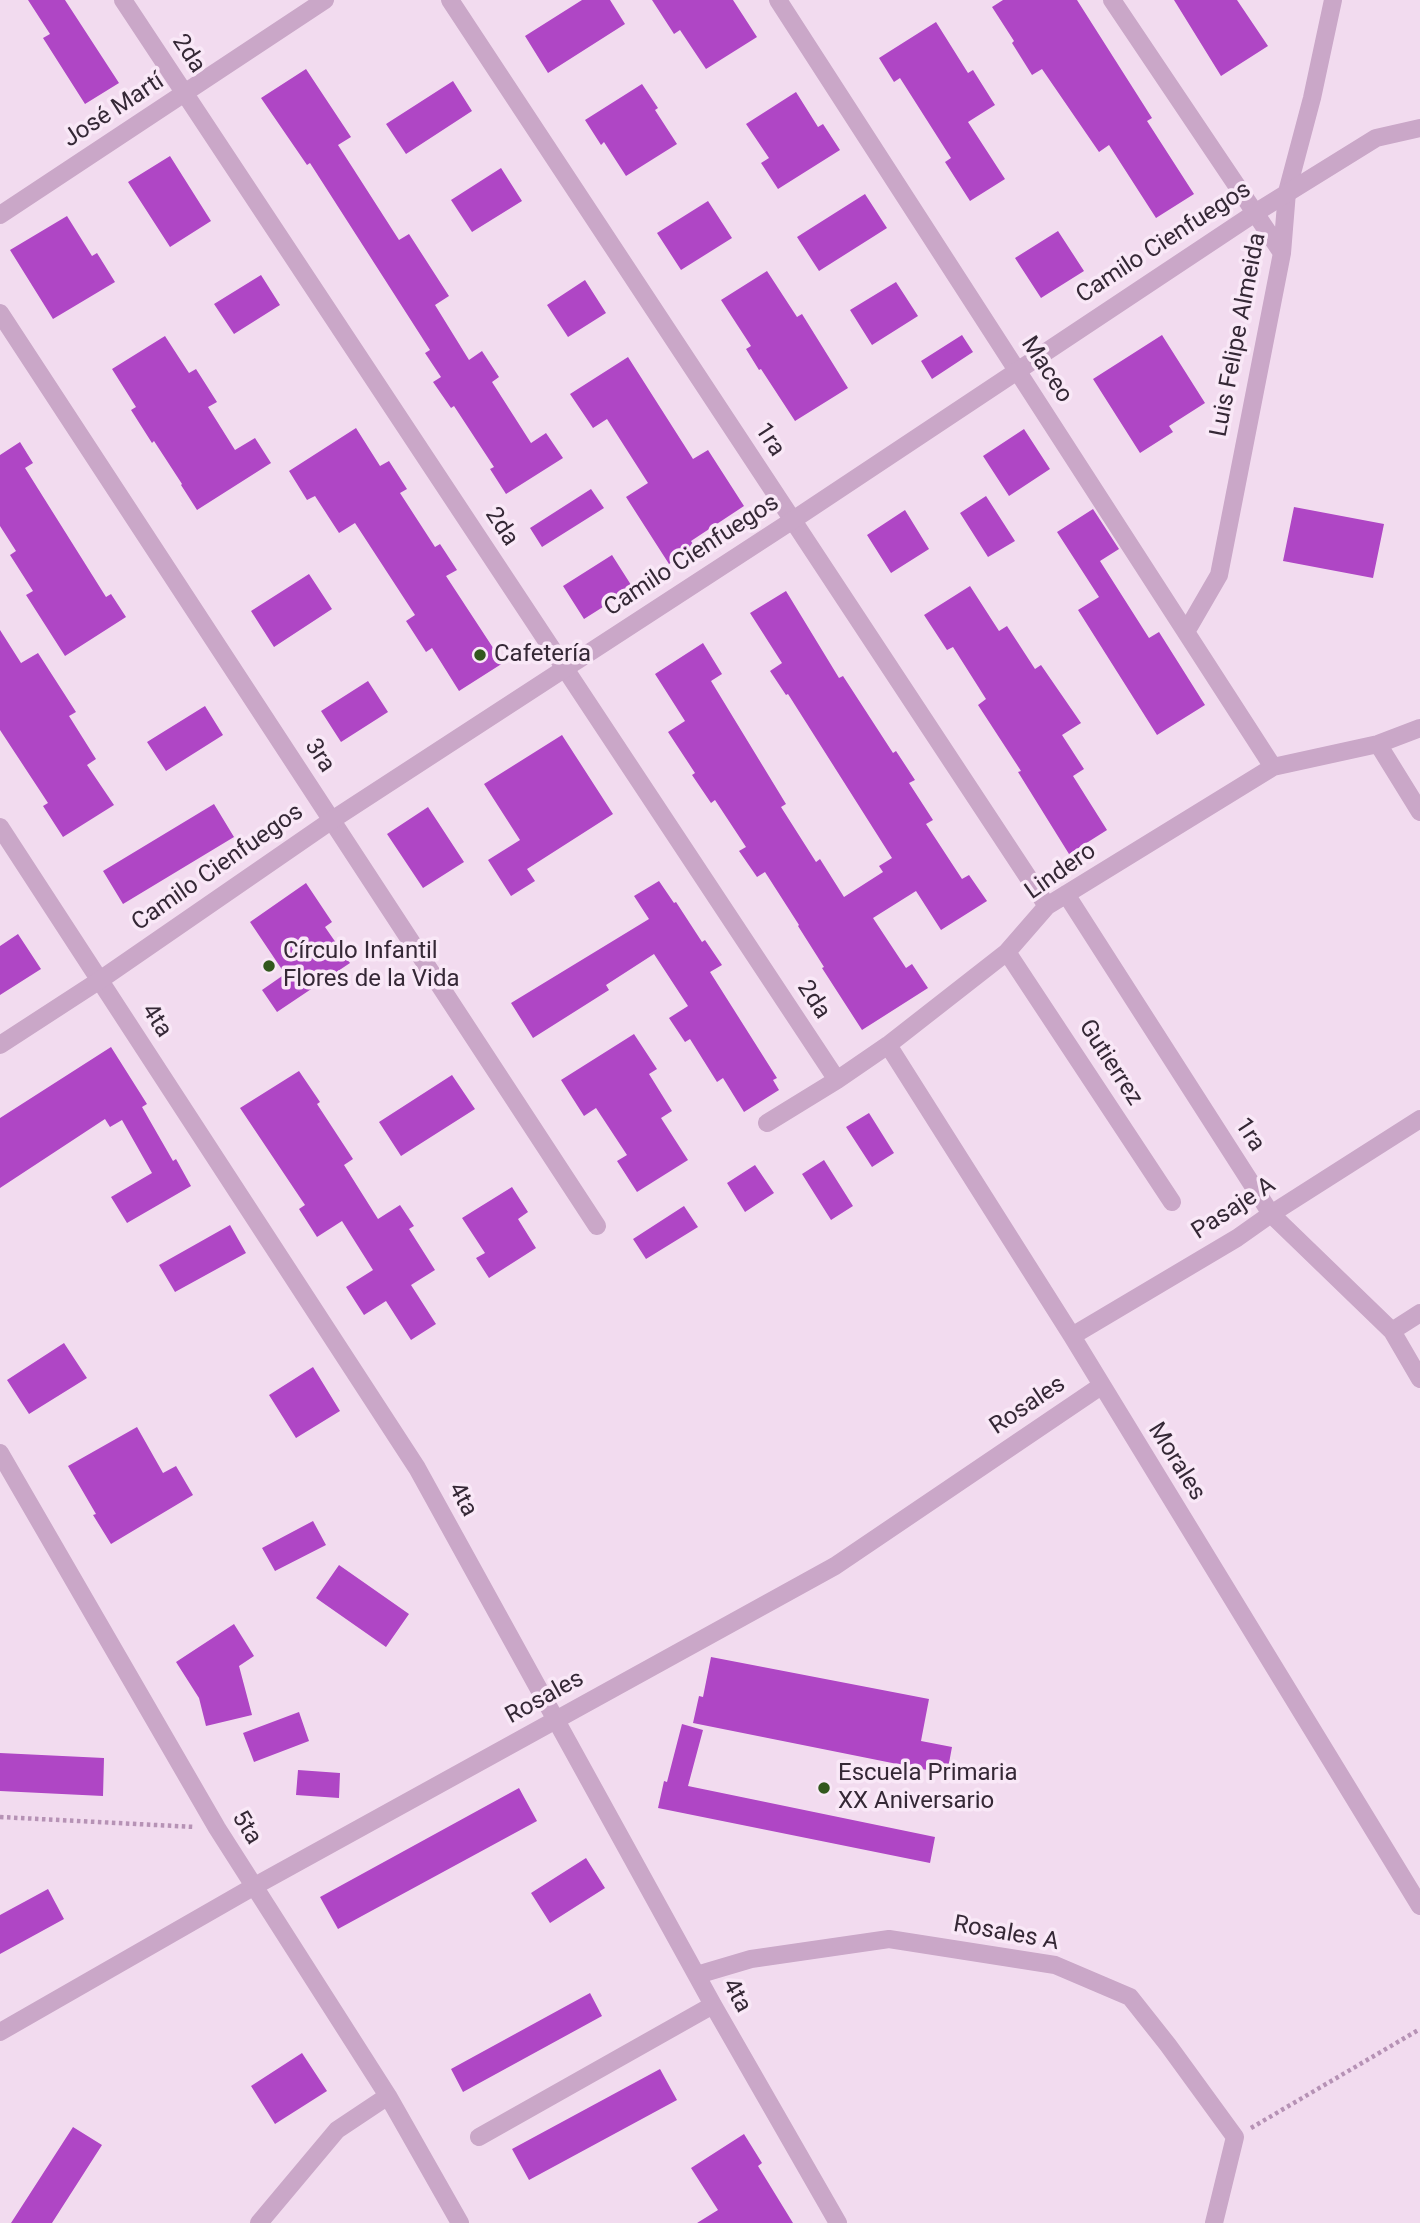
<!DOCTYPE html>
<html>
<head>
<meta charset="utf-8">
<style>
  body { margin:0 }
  canvas { display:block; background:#f2dbef }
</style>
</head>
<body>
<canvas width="1420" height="2223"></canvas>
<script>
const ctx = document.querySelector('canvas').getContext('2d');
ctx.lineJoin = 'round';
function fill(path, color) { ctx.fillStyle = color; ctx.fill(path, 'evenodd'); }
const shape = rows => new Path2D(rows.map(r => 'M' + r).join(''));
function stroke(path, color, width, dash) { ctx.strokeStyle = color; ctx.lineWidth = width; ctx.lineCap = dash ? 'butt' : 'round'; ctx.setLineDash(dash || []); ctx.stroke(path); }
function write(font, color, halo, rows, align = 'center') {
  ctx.font = font + ' Roboto,sans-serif'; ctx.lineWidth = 7; ctx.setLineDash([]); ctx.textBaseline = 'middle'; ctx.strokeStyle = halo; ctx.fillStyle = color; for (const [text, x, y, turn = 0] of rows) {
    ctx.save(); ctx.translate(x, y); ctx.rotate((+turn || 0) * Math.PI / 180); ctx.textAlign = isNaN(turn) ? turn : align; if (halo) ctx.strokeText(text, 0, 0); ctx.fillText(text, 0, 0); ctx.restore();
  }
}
fill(shape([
  [28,0,65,0,119,83,85,104,43,38,50,34],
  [582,0,610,0,625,24,548,73,525,36],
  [652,0,733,0,757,37,706,69,680,30,674,34],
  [1003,0,1077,0,1152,118,1147,121,1194,194,1156,218,1109,145,1099,152,1042,69,1032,75,1012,43,1014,41,992,7],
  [1174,0,1237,0,1268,46,1221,76],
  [936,22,968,73,973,70,995,105,968,122,1005,179,970,201,945,162,951,158,900,78,894,82,879,58],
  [306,69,351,137,338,145,399,240,409,234,449,296,435,305,469,360,482,351,499,377,492,382,531,443,546,433,563,458,506,494,490,469,494,467,454,406,451,408,433,382,441,377,425,353,430,350,310,163,307,165,261,98],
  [453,81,472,111,406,154,386,124],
  [642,84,658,108,655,110,677,144,626,176,604,142,601,145,585,120],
  [796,92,818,127,823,124,840,150,778,189,761,163,769,158,746,124],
  [170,156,211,221,170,247,128,182],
  [501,168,522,201,472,232,451,200],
  [865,194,887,228,819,271,797,237],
  [708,201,732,238,681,270,657,233],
  [67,216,92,256,97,253,115,282,53,319,10,250],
  [1058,231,1084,271,1041,298,1015,258],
  [767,271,797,317,802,314,848,388,795,421,761,369,759,370,746,349,751,346,721,300],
  [261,275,280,305,234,334,214,304],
  [585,280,606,313,568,337,547,305],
  [896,282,918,316,872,345,850,310],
  [962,335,973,352,932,379,921,361],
  [1162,335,1205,403,1169,426,1173,432,1140,453,1093,379],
  [165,336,189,373,196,369,217,402,208,407,235,450,255,438,271,463,197,510,181,485,182,484,154,441,152,443,131,410,136,407,112,369],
  [628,357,693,459,708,450,744,506,691,541,695,547,669,564,626,497,648,483,607,419,593,428,570,394],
  [356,428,380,466,389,461,407,489,400,493,435,547,440,544,457,570,446,576,503,663,459,691,432,648,426,652,406,621,415,615,355,523,339,533,315,496,307,500,289,471],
  [1024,429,1050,469,1009,496,983,456],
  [20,442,33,463,25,468,106,597,111,594,126,617,65,656,26,595,33,591,10,555,16,551,0,526,0,455],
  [591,489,604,508,542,547,530,528],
  [986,496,1015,541,988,557,960,513],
  [1294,507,1384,524,1373,578,1283,561],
  [1093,509,1119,549,1100,561,1149,638,1159,632,1205,705,1157,735,1078,610,1099,597,1057,532],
  [905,510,929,549,891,573,867,535],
  [612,555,633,588,584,619,563,586],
  [309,574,332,609,274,647,251,611],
  [970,586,999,631,1007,626,1035,669,1041,665,1081,723,1062,735,1084,769,1073,776,1107,830,1069,854,1018,772,1021,771,978,705,986,699,953,647,947,650,924,615],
  [786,591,839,678,843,676,893,753,896,751,915,780,909,783,933,820,926,824,962,879,969,875,987,901,941,930,916,891,873,918,906,968,912,964,928,988,862,1030,822,968,824,967,798,926,799,925,765,872,757,877,739,851,746,847,715,800,711,803,692,775,695,773,668,732,685,721,655,674,703,643,722,674,711,681,786,804,781,807,816,862,820,859,844,897,883,872,879,866,892,858,788,694,786,695,770,671,782,663,750,613],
  [0,630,21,663,38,653,76,712,69,716,96,759,87,765,114,805,63,837,43,806,48,803,0,730],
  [368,681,388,712,341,742,321,711],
  [205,706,223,735,166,771,147,742],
  [562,735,613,814,527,869,535,881,511,896,488,860,520,840,484,784],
  [214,804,234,837,123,904,103,871],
  [428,807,464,862,423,888,387,834],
  [659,881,674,903,676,902,702,942,705,940,722,965,710,972,777,1078,773,1080,779,1090,744,1112,723,1078,717,1082,690,1039,685,1042,669,1018,688,1006,654,954,606,985,609,990,533,1038,511,1003,649,919,634,896],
  [306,883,332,922,325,927,350,963,277,1012,262,990,285,974,250,922],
  [18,934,41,969,0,995,0,946],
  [634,1034,657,1069,649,1074,672,1111,661,1118,688,1160,637,1192,617,1161,627,1155,596,1108,584,1116,561,1080],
  [111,1047,147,1104,142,1107,173,1161,176,1159,191,1186,127,1223,111,1197,152,1173,122,1120,110,1127,105,1119,0,1188,0,1118],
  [299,1071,320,1102,317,1104,353,1159,344,1165,378,1219,400,1205,414,1226,409,1229,435,1270,411,1285,436,1324,411,1340,386,1301,364,1315,346,1287,373,1270,342,1221,317,1237,299,1209,305,1205,240,1108],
  [452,1075,475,1109,401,1156,379,1122],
  [869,1113,894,1153,872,1167,846,1127],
  [824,1160,853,1206,831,1220,802,1174],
  [755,1165,774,1193,745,1212,727,1183],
  [512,1187,528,1212,518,1219,536,1248,489,1278,476,1258,485,1253,462,1218],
  [684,1206,698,1227,646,1259,633,1239],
  [230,1225,246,1253,175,1292,159,1265],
  [64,1343,87,1378,29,1414,7,1380],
  [313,1367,340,1411,296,1438,269,1395],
  [137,1427,163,1473,176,1466,193,1495,111,1544,93,1515,96,1514,68,1466],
  [313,1521,326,1545,275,1571,262,1548],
  [339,1565,409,1614,386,1647,316,1598],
  [234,1624,254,1656,239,1666,252,1715,206,1726,199,1698,176,1662],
  [711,1657,929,1699,921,1741,952,1747,947,1774,693,1723,699,1696,703,1697],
  [299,1712,309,1741,254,1762,243,1733],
  [682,1724,703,1730,688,1786,935,1837,930,1863,658,1808,664,1781,667,1782],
  [0,1753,104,1758,103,1796,0,1791],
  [298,1770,340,1773,339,1798,296,1795],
  [519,1788,537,1821,338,1929,320,1897],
  [586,1858,605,1888,550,1923,531,1893],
  [48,1889,64,1919,0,1954,0,1915],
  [590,1993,602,2016,463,2092,451,2069],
  [302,2053,327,2091,275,2124,251,2086],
  [660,2069,677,2100,529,2180,512,2149],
  [73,2127,102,2145,52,2223,11,2223],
  [744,2134,762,2163,758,2166,793,2223,697,2223,718,2210,691,2168]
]), '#af46c5');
stroke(shape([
  [0,1817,195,1827],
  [1251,2128,1420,2029]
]), '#b692b5', 4.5, [3.5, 3.5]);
stroke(shape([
  [123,0,837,1080],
  [450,0,1047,906],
  [778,0,1273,767],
  [1112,0,1282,253],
  [0,215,325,0],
  [0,313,597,1226],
  [1186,632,1219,575,1282,253,1287,192,1312,98,1333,0],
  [1378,744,1420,812],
  [0,827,417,1468,713,2005,838,2223],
  [1066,894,1271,1214,1392,1331,1420,1379],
  [1007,952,1172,1202],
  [888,1045,1072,1336,1420,1906],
  [767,1123,837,1080,888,1045,1007,952,1047,906,1273,767,1378,744,1420,728],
  [1392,1331,1420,1313],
  [1072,1336,1237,1238,1271,1214,1420,1119],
  [0,1453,217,1828,388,2096,460,2223],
  [697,1975,751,1959,889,1939,1055,1965,1130,1997,1168,2045,1235,2137,1214,2223],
  [0,2032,253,1887,835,1566,1101,1386],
  [479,2137,713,2005],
  [259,2223,337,2130,388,2096]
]), '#caa7c8', 18);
stroke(shape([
  [0,1045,100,980,332,820,793,520,1255,213,1376,138,1420,128]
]), '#caa7c8', 18);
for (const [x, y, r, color] of [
  [480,655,7,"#32581d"],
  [269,966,7,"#32581d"],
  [824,1788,7,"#32581d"]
]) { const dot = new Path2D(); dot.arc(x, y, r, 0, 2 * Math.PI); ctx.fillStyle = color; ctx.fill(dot); stroke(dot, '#f9e8f7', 2.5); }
write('24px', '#352836', '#f9e8f7', [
  ["2da",188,54,57],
  ["José Martí",114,111,-33],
  ["Camilo Cienfuegos",1164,243,-33],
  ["Luis Felipe Almeida",1239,335,-79],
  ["Maceo",1046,370,57],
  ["1ra",769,440,57],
  ["2da",501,527,57],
  ["Camilo Cienfuegos",692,556,-33],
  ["3ra",319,756,57],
  ["Camilo Cienfuegos",218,868,-35],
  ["Lindero",1061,872,-35],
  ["2da",813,1000,57],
  ["4ta",156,1021,57],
  ["Gutierrez",1110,1063,57],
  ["1ra",1249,1135,57],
  ["Pasaje A",1234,1209,-33],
  ["Rosales",1028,1406,-34],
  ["Morales",1176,1462,58],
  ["4ta",462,1500,61],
  ["Rosales",545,1698,-29],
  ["5ta",246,1828,58],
  ["Rosales A",1006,1934,10],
  ["4ta",736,1996,61]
]);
write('24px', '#352836', '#f9e8f7', [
  ["Cafetería",494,655],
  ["Círculo Infantil",283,952],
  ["Flores de la Vida",283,980],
  ["Escuela Primaria",838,1774],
  ["XX Aniversario",838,1802]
], 'left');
</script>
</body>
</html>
